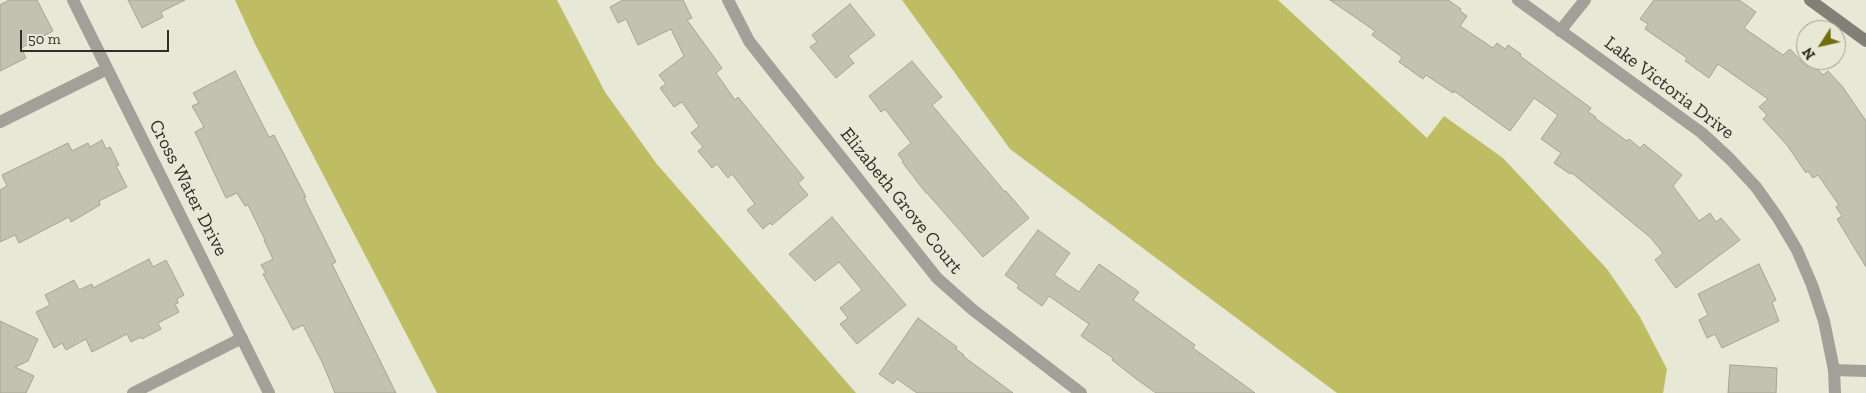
<!DOCTYPE html>
<html>
<head>
<meta charset="utf-8">
<style>
  body { margin:0 }
  #map { position:relative; width:1866px; height:393px; overflow:hidden; background:#e8e8d7; font-family:"Zilla Slab",serif }
  canvas { display:block }
  .north { position:absolute; left:1796px; top:20px; width:50px; height:50px; box-sizing:border-box; background:#e8e8d7; border:1px solid #9e9e91; border-radius:50%; rotate:235deg; font-size:14px; font-weight:700; line-height:20px; text-align:center; color:#2e2f28 }
  .north::after { content:''; display:block; margin:auto; width:18px; height:22px; background:#716e0f; clip-path:polygon(50% 0,100% 100%,50% 72%,0 100%) }
  .scale { position:absolute; left:20px; top:30px; width:149px; height:22px; box-sizing:border-box; border:2px solid #2e2f28; border-top:0; padding-left:6px; font-size:15px; line-height:18px; white-space:nowrap; color:#2e2f28; -webkit-text-stroke:4px #e8e8d7; paint-order:stroke }
</style>
</head>
<body>
<div id="map">
<canvas width="1866" height="393"></canvas>
<div class="north">N</div>
<div class="scale">50 m</div>
</div>
<script>
const ctx = document.querySelector('canvas').getContext('2d');
ctx.lineJoin = 'round';
function fill(path, color) { ctx.fillStyle = color; ctx.fill(path, 'evenodd'); }
const shape = rows => new Path2D(rows.map(r => 'M' + r).join(''));
function stroke(path, color, width, dash) { ctx.strokeStyle = color; ctx.lineWidth = width; ctx.lineCap = dash ? 'butt' : 'round'; ctx.setLineDash(dash || []); ctx.stroke(path); }
function write(font, color, halo, rows, align = 'center') {
  ctx.font = font + ' "Zilla Slab",serif'; ctx.lineWidth = 4; ctx.setLineDash([]); ctx.textBaseline = 'middle'; ctx.strokeStyle = halo; ctx.fillStyle = color; for (const [text, x, y, turn = 0] of rows) {
    ctx.save(); ctx.translate(x, y); ctx.rotate((+turn || 0) * Math.PI / 180); ctx.textAlign = isNaN(turn) ? turn : align; if (halo) ctx.strokeText(text, 0, 0); ctx.fillText(text, 0, 0); ctx.restore();
  }
}
fill(shape([
  [235,0,557,0,605,92,656,163,856,393,437,393,255,44],
  [902,0,1278,0,1427,138,1444,116,1503,158,1607,269,1640,317,1667,369,1663,393,1337,393,1010,149]
]), '#bebd64');
const building = shape([
  [9,0,37,0,53,31,21,48,26,58,0,71,0,5,9,0],
  [128,0,185,0,161,12,163,17,142,28,128,0],
  [623,0,683,0,692,18,687,20,722,68,716,73,735,100,738,97,804,178,798,183,808,195,772,225,770,223,763,229,747,210,755,204,732,174,728,178,717,164,712,168,698,151,703,147,691,133,699,126,682,102,674,107,660,88,666,84,659,75,684,56,671,29,638,45,626,19,618,23,610,7,623,0],
  [1330,0,1448,0,1461,9,1460,11,1467,16,1460,26,1493,48,1497,43,1505,49,1508,45,1521,54,1520,56,1591,108,1588,112,1596,117,1595,118,1627,141,1629,139,1640,148,1644,144,1682,175,1673,186,1699,221,1710,213,1716,222,1721,218,1740,240,1676,288,1655,260,1663,253,1651,238,1572,173,1570,174,1554,163,1561,153,1541,139,1558,115,1534,98,1510,131,1454,91,1453,93,1426,75,1423,79,1399,62,1402,57,1372,35,1375,31,1330,0],
  [1654,0,1739,0,1756,12,1744,28,1783,55,1790,49,1807,67,1812,63,1823,75,1828,71,1842,86,1866,121,1866,267,1837,219,1842,216,1836,207,1839,205,1818,175,1813,178,1808,171,1806,173,1787,145,1763,119,1767,115,1759,107,1768,99,1718,64,1709,78,1685,61,1687,58,1645,29,1648,24,1640,19,1654,0],
  [850,4,875,35,848,56,854,63,836,78,810,47,817,42,812,35,850,4],
  [912,61,942,97,932,105,1005,192,1006,191,1029,218,983,257,927,193,926,193,902,162,903,161,898,154,911,143,885,109,881,112,869,96,912,61],
  [235,71,269,137,274,135,306,197,304,198,336,262,332,264,396,393,335,393,322,362,303,325,293,330,263,274,266,273,261,265,273,259,264,240,265,240,248,205,245,206,237,193,226,198,195,132,204,127,192,106,199,103,193,93,235,71],
  [102,140,106,149,110,147,119,165,116,166,127,187,99,201,100,205,71,222,69,217,19,243,15,235,0,242,0,190,7,186,2,175,68,143,72,151,88,143,90,147,102,140],
  [832,217,906,305,857,344,840,324,848,318,840,308,862,290,839,262,815,281,789,254,832,217],
  [1038,230,1070,253,1054,275,1079,292,1099,264,1139,292,1133,300,1195,345,1193,348,1255,393,1156,393,1135,378,1112,360,1113,358,1081,336,1089,324,1049,296,1042,306,1017,288,1019,285,1005,275,1038,230],
  [149,259,153,267,166,260,184,295,177,299,178,303,175,304,179,312,158,323,161,329,142,339,141,337,131,342,127,334,92,352,86,339,66,350,62,343,54,348,36,312,50,305,45,295,74,280,79,290,92,284,93,288,149,259],
  [1759,264,1776,300,1772,302,1779,321,1722,348,1715,334,1707,338,1699,320,1708,315,1698,294,1759,264],
  [918,318,957,347,956,349,964,355,963,356,1013,393,917,393,897,379,893,384,879,374,918,318],
  [0,321,38,339,28,361,15,367,34,376,26,393,0,393,0,321],
  [1730,365,1777,368,1776,393,1728,393,1730,365]
]);
fill(building, '#c2c2b2');
stroke(building, '#a4a494', 1);
stroke(shape([
  [73,0,269,393],
  [728,0,749,41,763,59,937,278,973,310,1081,393],
  [1518,0,1702,133,1730,159,1756,187,1778,218,1797,250,1812,285,1824,321,1834,370,1835,393],
  [1560,31,1585,0],
  [0,122,107,69],
  [1834,370,1866,371],
  [133,393,242,338]
]), '#a1a19a', 12);
stroke(shape([
  [1810,0,1866,41]
]), '#808076', 12);
write('19px', '#2e2f28', '#e8e8d7', [
  ["Lake Victoria Drive",1669,88,37],
  ["Cross Water Drive",188,188,63],
  ["Elizabeth Grove Court",901,201,51]
]);
</script>
</body>
</html>
